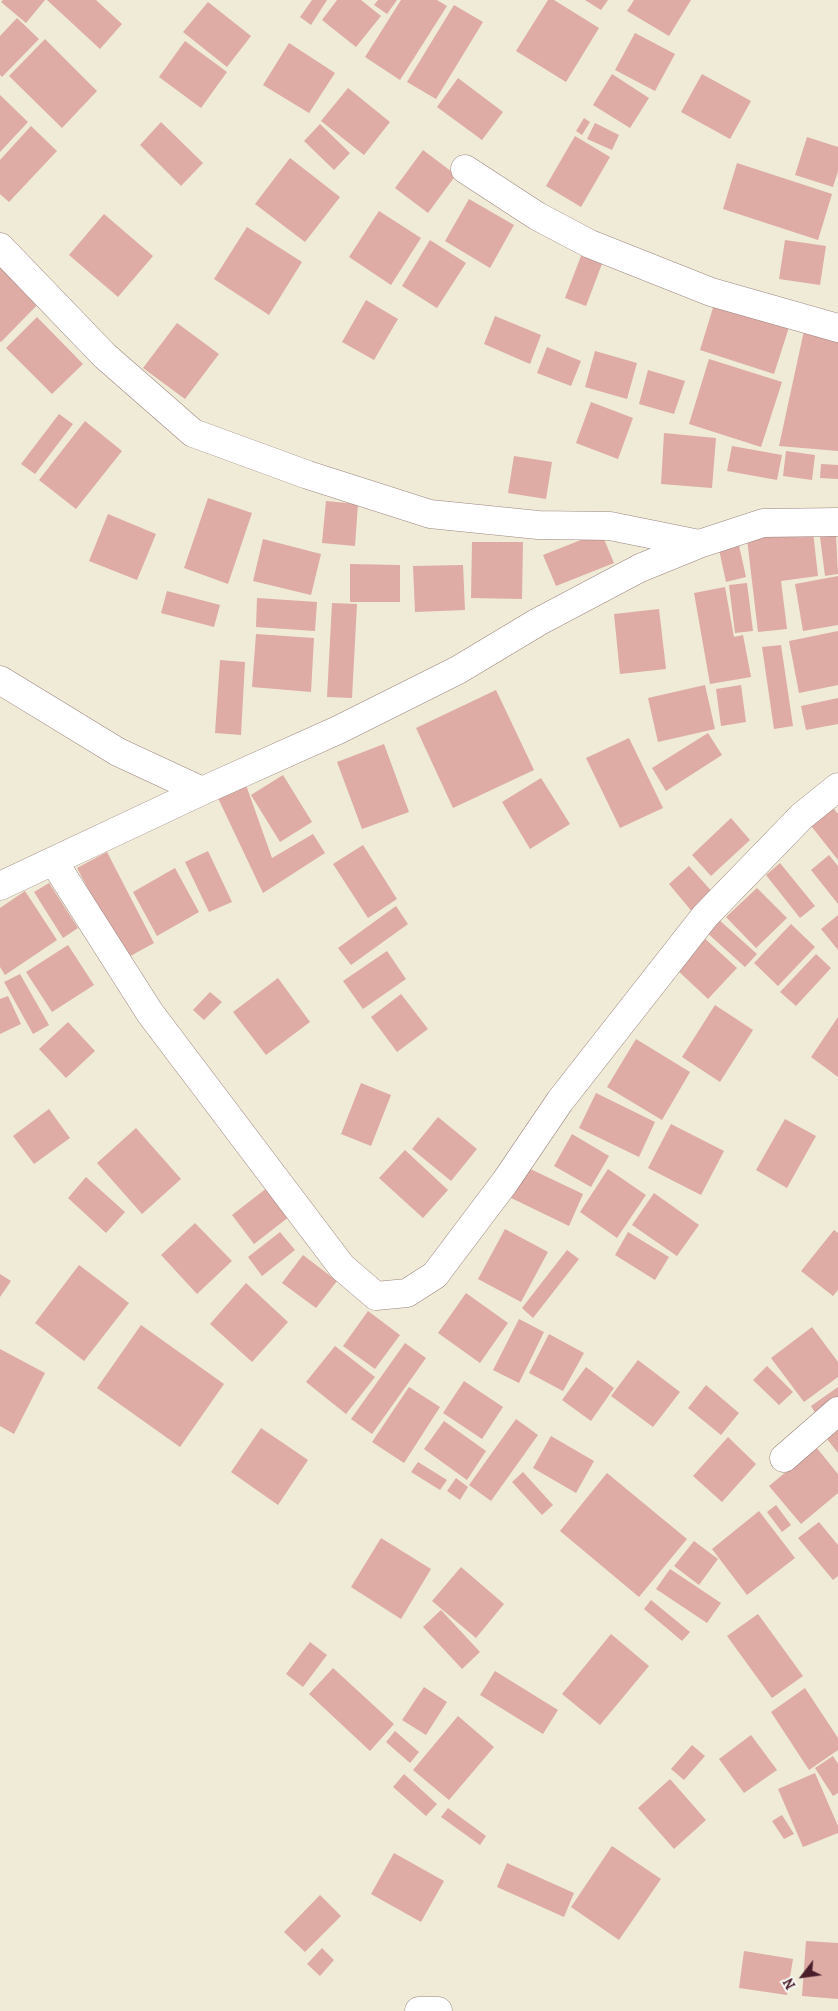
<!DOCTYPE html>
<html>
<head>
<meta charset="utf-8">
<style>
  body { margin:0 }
  #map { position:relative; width:838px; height:2011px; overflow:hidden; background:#efebd6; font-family:Alegreya,serif }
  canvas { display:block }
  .north { position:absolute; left:778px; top:1951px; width:50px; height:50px; -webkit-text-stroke:4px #f6f6f2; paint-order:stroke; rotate:240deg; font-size:14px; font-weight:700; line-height:20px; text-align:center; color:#4a1f2b }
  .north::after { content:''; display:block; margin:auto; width:18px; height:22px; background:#4a1f2b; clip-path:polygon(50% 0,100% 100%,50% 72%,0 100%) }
</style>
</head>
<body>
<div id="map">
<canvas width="838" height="2011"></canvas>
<div class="north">N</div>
</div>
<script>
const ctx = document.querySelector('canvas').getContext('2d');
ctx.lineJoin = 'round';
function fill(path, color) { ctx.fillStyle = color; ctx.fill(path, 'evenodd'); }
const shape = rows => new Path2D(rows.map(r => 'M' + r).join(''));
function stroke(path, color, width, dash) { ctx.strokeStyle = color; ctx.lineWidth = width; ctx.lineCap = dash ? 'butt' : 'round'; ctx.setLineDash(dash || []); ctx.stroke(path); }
fill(shape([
  [3,0,45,0,26,23,1,2],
  [47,0,96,0,122,24,100,49],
  [312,0,327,0,311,25,300,17],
  [337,0,361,0,381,16,356,47,322,20],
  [378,0,397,0,387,14,374,5],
  [401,0,437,0,447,6,400,80,365,57],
  [548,0,554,0,599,28,566,82,516,51],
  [585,0,608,0,601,10],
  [634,0,691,0,669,36,627,11],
  [208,2,251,36,227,67,183,32],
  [454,5,483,22,436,99,407,82],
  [17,18,39,39,2,77,0,75,0,36],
  [635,33,675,54,655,91,615,70],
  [45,39,97,91,62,128,9,76],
  [185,41,227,72,201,108,159,77],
  [289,43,335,73,309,113,263,85],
  [612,74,649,98,630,128,593,105],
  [702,74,751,101,730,139,681,112],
  [458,78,503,112,482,140,437,107],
  [348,88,390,122,364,155,321,121],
  [0,95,28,122,0,152],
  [584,118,590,122,582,135,576,131],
  [161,122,203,163,181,186,140,145],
  [595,123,619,135,612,150,587,139],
  [320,124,350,153,334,170,304,141],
  [31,126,57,151,9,202,0,194,0,160],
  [575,136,610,157,581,207,546,186],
  [807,137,838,147,838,171,833,187,795,175],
  [423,150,456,175,428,213,395,188],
  [290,158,340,197,305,242,255,204],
  [737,163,832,194,818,240,723,209],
  [469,199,514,225,490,268,445,241],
  [379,211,421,238,391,285,349,257],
  [104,214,153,256,118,297,69,255],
  [247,227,302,262,269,315,214,279],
  [430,240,466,263,437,308,402,286],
  [785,240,826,246,820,285,779,279],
  [584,248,605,256,586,306,565,298],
  [0,255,44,298,1,342,0,341],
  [716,298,791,321,774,374,700,350],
  [366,300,398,319,374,360,342,342],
  [495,316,541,335,530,364,484,344],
  [37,317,83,364,52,394,6,348],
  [177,323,219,354,185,399,143,368],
  [805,326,838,337,838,451,779,446],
  [547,347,581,361,571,386,537,373],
  [595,351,637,363,627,399,585,387],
  [709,359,782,382,761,447,689,424],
  [648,370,685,381,674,414,639,404],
  [591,402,633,418,618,459,576,443],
  [59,414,73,424,35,474,21,464],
  [85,421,122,451,76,509,39,480],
  [664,433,716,438,712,488,661,484],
  [732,446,782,455,777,480,727,471],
  [786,451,815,455,812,480,783,476],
  [514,456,552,462,546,499,508,493],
  [821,464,838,465,838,479,820,478],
  [208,498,252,513,228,584,184,568],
  [326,501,358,504,355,546,322,543],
  [108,514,156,534,137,580,89,561],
  [601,532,614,563,556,586,543,555],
  [813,532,818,576,781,581,787,629,758,632,747,539],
  [836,535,838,574,825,576,820,537],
  [263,539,321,554,311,595,253,581],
  [738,541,746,577,726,582,718,545],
  [472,542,523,542,522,599,471,598],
  [350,564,400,565,400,602,350,602],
  [463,565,465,610,415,612,413,566],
  [838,576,838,625,803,631,795,584],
  [747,583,753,631,735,633,729,585],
  [725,587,734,637,743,635,751,677,710,684,694,593],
  [167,591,220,605,214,627,161,613],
  [257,598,317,602,315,631,256,627],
  [332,603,357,604,352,698,327,697],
  [659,609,666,669,620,674,614,614],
  [838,631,838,685,799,693,789,641],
  [256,634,314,638,311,692,252,687],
  [781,645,793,726,774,729,762,647],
  [220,660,245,662,241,735,215,733],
  [705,685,715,729,658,742,648,698],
  [741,685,746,722,721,726,716,689],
  [496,690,534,770,453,808,416,728],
  [838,698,838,724,806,730,801,706],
  [708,733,722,755,666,791,652,768],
  [629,738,663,808,620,828,586,758],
  [384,744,409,812,362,829,337,762],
  [283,775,312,822,280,842,251,795],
  [541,778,570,824,530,849,502,802],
  [246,785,272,858,313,834,325,853,263,893,217,796],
  [831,805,838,814,838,860,808,822],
  [731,818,750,840,711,876,692,855],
  [363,845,397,899,368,918,333,864],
  [208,851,232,902,209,912,185,862],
  [107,852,154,943,125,959,77,868],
  [829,855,838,866,838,904,811,870],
  [780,863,815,906,800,918,766,875],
  [689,866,715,895,694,914,669,884],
  [175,868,199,912,157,936,133,892],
  [49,883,78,928,63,938,34,892],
  [757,888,787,918,756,948,726,917],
  [25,891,57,940,5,975,0,967,0,908],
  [396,906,408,924,351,965,338,948],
  [838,915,838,950,821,929],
  [717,918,757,954,745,967,705,931],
  [791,924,815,947,778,986,754,963],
  [701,935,737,968,708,999,673,966],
  [68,945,94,985,52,1012,26,972],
  [387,951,406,979,363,1009,343,981],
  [816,954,831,968,796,1006,780,992],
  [20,974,49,1025,33,1034,4,982],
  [278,978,310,1022,266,1055,233,1012],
  [210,992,222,1002,204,1020,193,1010],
  [401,994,428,1029,397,1052,371,1017],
  [8,996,21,1024,0,1034,0,999],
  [715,1005,753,1030,720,1082,682,1057],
  [838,1017,838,1077,811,1057],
  [68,1022,95,1051,66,1078,39,1049],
  [636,1039,690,1072,662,1120,607,1087],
  [361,1083,391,1095,371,1146,341,1134],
  [596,1093,655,1122,639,1157,579,1128],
  [49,1109,70,1138,34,1164,13,1136],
  [438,1117,477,1149,451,1181,412,1149],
  [785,1119,816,1136,787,1188,756,1170],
  [671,1124,724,1151,701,1195,648,1168],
  [136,1128,181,1179,142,1214,97,1163],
  [572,1134,609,1156,591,1187,554,1166],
  [405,1150,448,1190,423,1218,379,1178],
  [522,1165,583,1194,569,1226,507,1196],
  [608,1169,646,1195,617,1238,580,1212],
  [86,1177,125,1212,106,1233,68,1198],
  [272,1184,294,1213,254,1244,232,1215],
  [654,1193,699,1225,677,1256,632,1225],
  [195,1223,232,1261,197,1294,161,1255],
  [505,1229,548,1252,521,1302,478,1279],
  [834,1230,838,1233,838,1290,833,1296,801,1271],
  [280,1232,295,1250,262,1276,248,1257],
  [628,1232,669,1257,655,1280,615,1255],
  [567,1250,579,1259,533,1318,522,1308],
  [303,1255,337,1281,316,1308,282,1283],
  [79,1265,129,1303,84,1361,35,1323],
  [0,1274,11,1281,0,1297],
  [246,1283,288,1322,252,1362,210,1324],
  [466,1293,508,1323,480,1363,438,1333],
  [368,1311,400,1335,375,1369,343,1346],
  [519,1319,544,1332,519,1383,493,1370],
  [141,1325,224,1384,180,1447,97,1388],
  [812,1327,838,1362,838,1377,804,1402,771,1358],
  [549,1334,584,1353,563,1391,529,1373],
  [405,1343,426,1358,372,1434,351,1419],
  [335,1346,375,1377,346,1414,306,1382],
  [0,1349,45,1373,14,1434,0,1426],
  [638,1360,680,1392,653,1427,611,1396],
  [767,1366,793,1392,779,1405,753,1380],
  [586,1367,614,1388,591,1421,562,1400],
  [464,1381,503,1407,482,1439,443,1413],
  [706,1385,739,1413,721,1435,688,1408],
  [409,1387,440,1407,404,1463,372,1442],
  [838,1387,838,1402,817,1416,811,1406],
  [516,1419,538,1435,491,1501,469,1485],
  [444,1421,486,1451,467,1480,424,1449],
  [838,1422,838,1453,823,1434],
  [261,1428,308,1460,278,1505,231,1472],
  [551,1436,594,1461,576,1493,533,1468],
  [728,1437,756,1464,722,1502,693,1476],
  [816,1447,838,1474,838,1493,801,1524,769,1486],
  [418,1462,447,1480,440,1490,411,1472],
  [523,1472,553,1505,542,1515,512,1482],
  [607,1473,687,1539,639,1597,560,1531],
  [456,1478,468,1487,460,1500,447,1491],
  [776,1505,791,1525,782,1532,767,1512],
  [759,1511,795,1558,747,1595,712,1549],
  [819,1522,838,1545,838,1576,833,1580,798,1538],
  [381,1538,431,1569,401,1619,351,1587],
  [694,1541,718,1559,699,1585,674,1566],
  [461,1567,504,1604,476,1638,432,1601],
  [670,1569,721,1603,707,1623,656,1589],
  [651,1600,690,1632,682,1641,644,1609],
  [441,1610,480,1652,462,1669,423,1627],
  [758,1614,803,1676,772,1698,727,1636],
  [611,1634,649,1666,600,1725,562,1694],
  [310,1642,327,1655,303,1687,286,1674],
  [333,1668,394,1724,370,1751,309,1694],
  [495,1671,558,1710,543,1734,480,1695],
  [424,1687,447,1702,426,1735,402,1720],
  [805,1688,838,1738,838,1750,809,1770,771,1712],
  [458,1716,494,1747,449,1800,413,1770],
  [395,1731,419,1752,410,1763,386,1742],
  [751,1735,777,1770,744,1793,719,1759],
  [692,1745,705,1756,684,1780,671,1769],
  [833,1756,838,1764,838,1793,833,1796,815,1768],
  [815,1773,838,1826,838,1833,803,1847,778,1789],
  [404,1774,437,1804,426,1816,393,1787],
  [670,1779,706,1820,674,1849,638,1808],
  [448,1808,486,1836,480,1845,441,1817],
  [782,1815,794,1834,784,1839,772,1821],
  [612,1846,661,1879,619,1940,571,1907],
  [394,1853,444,1881,421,1922,371,1894],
  [507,1863,574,1893,564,1917,497,1887],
  [320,1895,341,1916,305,1952,284,1932],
  [806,1941,838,1943,838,1999,802,1996],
  [322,1948,334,1960,320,1976,307,1964],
  [744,1951,793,1959,787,1995,739,1988]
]), '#deaba5');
const street = shape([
  [465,169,537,216,590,244,711,292,838,328],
  [0,247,105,356,193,433,308,475,430,514,538,525,610,526,699,544],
  [0,680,118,752,202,791],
  [54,862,150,1013,342,1267,376,1296,407,1293,435,1275,505,1182,560,1101,705,916,802,816,838,787],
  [0,886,202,791,338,730,458,670,538,622,640,568,699,544,763,523,838,522],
  [784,1458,838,1411],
  [419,2011,438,2011]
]);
stroke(street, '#9c8580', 29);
stroke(street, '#fff', 28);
</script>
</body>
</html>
